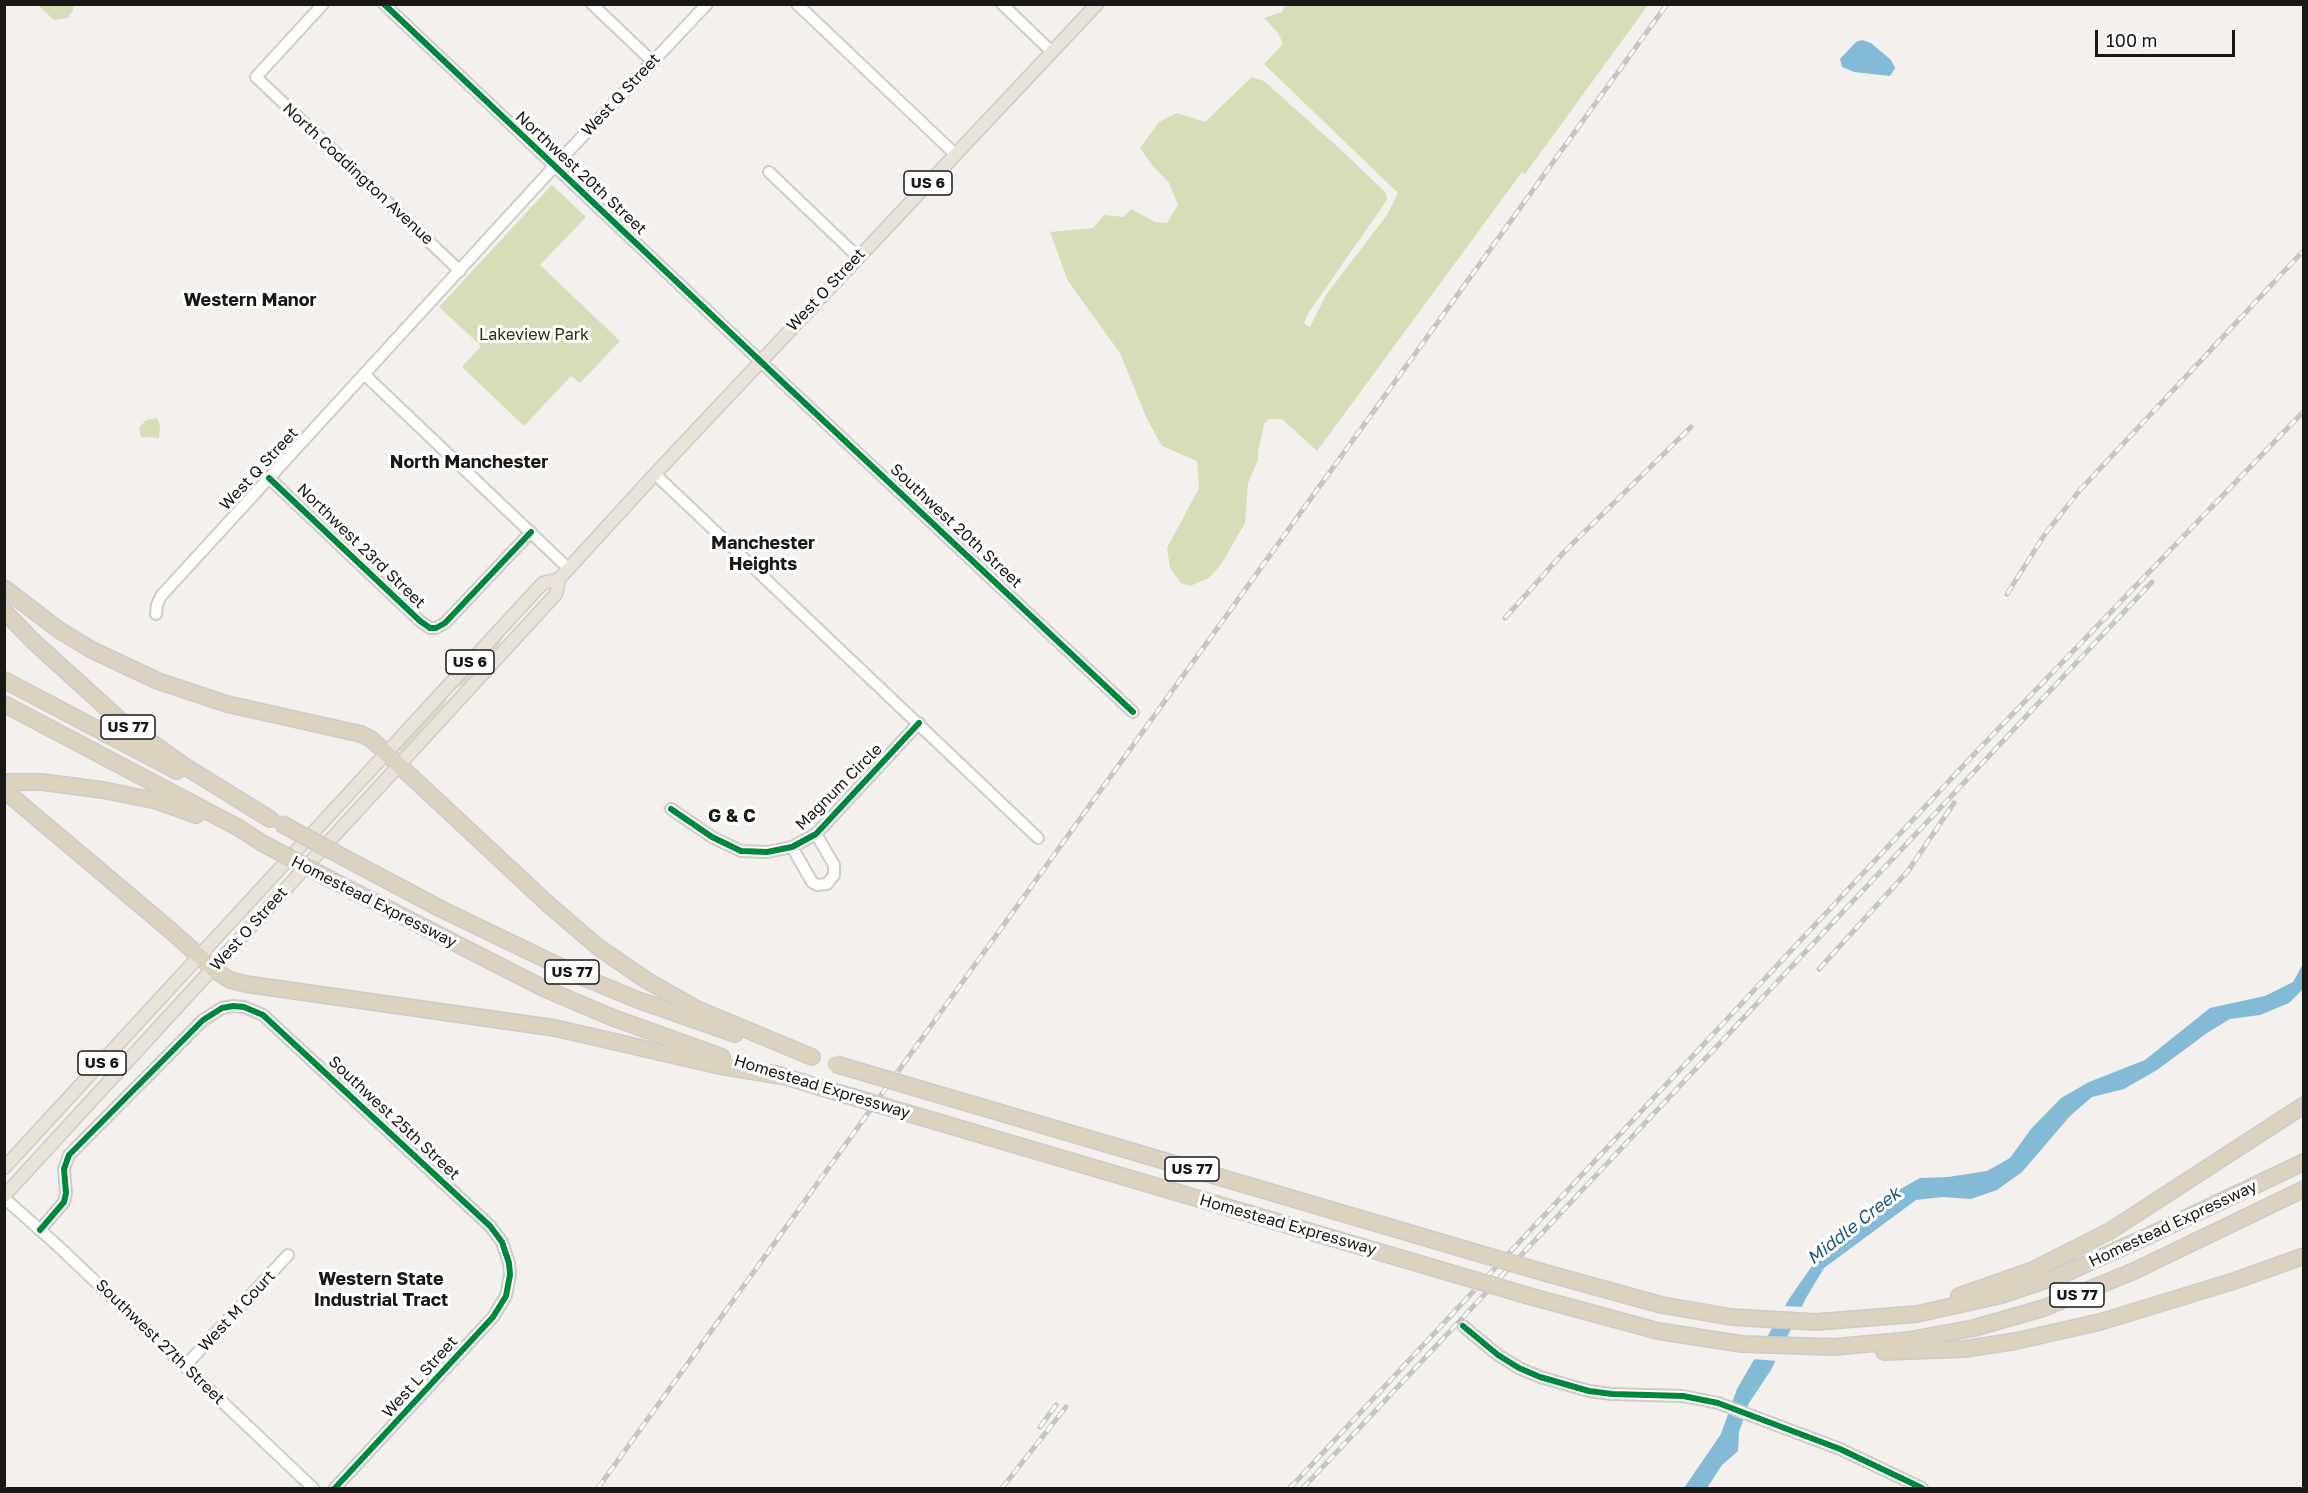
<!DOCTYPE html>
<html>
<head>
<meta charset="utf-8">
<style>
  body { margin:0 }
  #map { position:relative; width:2308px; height:1493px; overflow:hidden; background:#f3f0ed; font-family:"Golos Text",sans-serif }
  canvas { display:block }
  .frame { position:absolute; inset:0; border:6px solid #1a1816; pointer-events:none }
  .scale { position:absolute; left:2095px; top:30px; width:140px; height:27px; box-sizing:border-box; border:3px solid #1a1816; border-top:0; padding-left:8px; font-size:18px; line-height:21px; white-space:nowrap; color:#1a1816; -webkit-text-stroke:4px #fff; paint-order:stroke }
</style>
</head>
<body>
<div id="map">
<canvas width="2308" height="1493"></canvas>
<div class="frame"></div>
<div class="scale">100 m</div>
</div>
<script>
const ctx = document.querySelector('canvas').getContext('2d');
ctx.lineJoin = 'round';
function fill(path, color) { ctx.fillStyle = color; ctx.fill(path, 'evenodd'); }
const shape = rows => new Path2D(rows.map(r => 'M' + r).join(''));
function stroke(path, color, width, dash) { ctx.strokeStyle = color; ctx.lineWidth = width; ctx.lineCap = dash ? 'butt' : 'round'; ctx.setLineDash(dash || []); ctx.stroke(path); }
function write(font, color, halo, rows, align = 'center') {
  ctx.font = font + ' "Golos Text",sans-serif'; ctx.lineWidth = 6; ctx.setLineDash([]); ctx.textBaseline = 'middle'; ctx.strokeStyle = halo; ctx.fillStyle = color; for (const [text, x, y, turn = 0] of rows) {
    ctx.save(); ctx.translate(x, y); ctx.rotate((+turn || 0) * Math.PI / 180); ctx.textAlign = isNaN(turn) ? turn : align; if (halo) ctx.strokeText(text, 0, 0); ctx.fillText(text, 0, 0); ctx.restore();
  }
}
fill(shape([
  [1286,4,1648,5,1525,174,1522,172,1317,451,1282,419,1269,419,1264,424,1258,452,1258,460,1248,483,1245,523,1222,563,1209,578,1190,586,1181,583,1170,568,1167,548,1199,488,1197,461,1162,446,1147,419,1120,353,1068,281,1050,232,1093,228,1104,215,1124,217,1131,209,1155,222,1167,223,1178,205,1169,183,1152,165,1140,148,1159,122,1177,113,1205,122,1252,77,1264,81,1340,149,1386,193,1387,200,1309,312,1304,323,1310,327,1326,295,1387,215,1398,193,1264,64,1283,44,1278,33,1264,18,1282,12],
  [38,5,73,5,73,10,68,18,54,20],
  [552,185,586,217,540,265,620,341,580,383,571,376,524,426,462,367,481,346,439,307],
  [157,418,160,425,159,438,141,437,139,428,146,420],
  [505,633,497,648,464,684,456,688,448,697,443,706,401,752,398,750]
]), '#d6ddb8');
fill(shape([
  [1862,40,1871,43,1891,60,1895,68,1890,76,1854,72,1842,67,1840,59,1856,42],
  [2303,964,2303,989,2289,1003,2260,1015,2230,1019,2207,1033,2157,1070,2124,1089,2092,1097,2070,1116,2022,1172,1997,1190,1971,1199,1942,1197,1916,1200,1824,1268,1806,1298,1771,1370,1749,1403,1739,1432,1738,1451,1722,1465,1707,1488,1684,1488,1721,1434,1737,1389,1789,1299,1814,1263,1864,1222,1883,1199,1920,1178,1948,1177,1987,1171,2010,1158,2031,1129,2061,1098,2089,1082,2145,1060,2210,1008,2265,996,2293,982]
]), '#83bad6');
fill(shape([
  [1782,1306,1805,1307,1795,1328,1769,1327],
  [1762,1339,1789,1340,1779,1361,1751,1359]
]), '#f3f0ed');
const minor = shape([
  [323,4,256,77,460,271],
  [384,4,776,376,1133,712],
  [592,4,653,62],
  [797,4,955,154],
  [1002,4,1052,52],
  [769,172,858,257],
  [365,375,569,569],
  [655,474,1038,838],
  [269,478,420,621,430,628,436,628,445,623,531,532],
  [156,614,157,605,161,596,562,158,707,4],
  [671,809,712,837,741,851,767,852,792,847,816,834,919,723],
  [792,847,812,882,817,885,827,884,834,875,834,865,816,834],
  [4,1198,58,1246,313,1488],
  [40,1230,64,1202,66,1193,64,1169,69,1155,203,1020,222,1008,233,1006,244,1007,263,1015,490,1226,502,1242,509,1263,510,1275,506,1296,493,1317,335,1488],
  [1463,1326,1498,1355,1519,1368,1540,1377,1589,1391,1612,1394,1683,1396,1718,1403,1840,1449,1922,1488],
  [185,1366,288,1255]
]);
const major = shape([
  [4,1168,529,598,543,583,559,579],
  [4,1196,556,594,559,579,655,474,1097,4]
]);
const highway = shape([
  [4,588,59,630,92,650,158,681,227,704,361,734,371,739,549,905,598,947,646,980,697,1009,812,1057],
  [4,611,33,641,120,720,186,767,270,819],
  [4,680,177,771],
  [4,704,239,828,262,843],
  [4,782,42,782,103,790,157,801,196,815],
  [4,790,170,930,216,971,230,980,246,984,555,1028,720,1066,781,1076],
  [345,858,441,909,580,976,638,1000,735,1034],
  [326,877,543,988,611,1017,722,1057],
  [773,1073,819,1087],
  [1549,1274,1662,1305,1731,1317,1816,1322,1917,1314,2002,1295,2064,1274,2148,1236,2304,1162],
  [1529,1296,1658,1331,1742,1344,1834,1347,1909,1340,1974,1328,2044,1308,2134,1271,2304,1189],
  [1959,1296,2033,1270,2110,1231,2304,1105],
  [1884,1352,1965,1349,2016,1341,2100,1322,2234,1281,2304,1256]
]);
stroke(minor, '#ceccc9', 14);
stroke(major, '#cdcbca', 15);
stroke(highway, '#cdcbca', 18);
stroke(minor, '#fdfdfc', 10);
stroke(major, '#e9e3d9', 12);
stroke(highway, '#dcd2c0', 15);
const rail = shape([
  [2007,594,2045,534,2080,490,2304,250],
  [1505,618,1564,552,1691,427],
  [1819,969,1908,871,1954,803],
  [1040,1427,1056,1405],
  [598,1488,1667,4],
  [1002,1488,1066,1407],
  [1290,1488,1978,750,2304,411],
  [1303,1488,2152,582]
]);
stroke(rail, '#c5c5c3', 5);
stroke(rail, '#fff', 3, [9]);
const highwayBridge = shape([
  [280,823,345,858],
  [262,843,326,877],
  [835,1064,1549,1274],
  [819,1087,1529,1296]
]);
stroke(highwayBridge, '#cdcbca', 18, []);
stroke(highwayBridge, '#dcd2c0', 15);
stroke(shape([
  [384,4,776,376,1133,712],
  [269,478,420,621,430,628,436,628,445,623,531,532],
  [671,809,712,837,741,851,767,852,792,847,816,834,919,723],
  [40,1230,64,1202,66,1193,64,1169,69,1155,203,1020,222,1008,233,1006,244,1007,263,1015,490,1226,502,1242,509,1263,510,1275,506,1296,493,1317,335,1488],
  [1463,1326,1498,1355,1519,1368,1540,1377,1589,1391,1612,1394,1683,1396,1718,1403,1840,1449,1922,1488]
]), '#00873e', 6);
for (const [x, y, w] of [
  [928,183,48],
  [470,662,48],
  [128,727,54],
  [572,972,54],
  [102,1063,48],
  [1192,1169,54],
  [2077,1295,54]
]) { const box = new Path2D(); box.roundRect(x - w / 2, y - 12, w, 24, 4.5); ctx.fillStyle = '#fff'; ctx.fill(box); stroke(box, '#1a1816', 1.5); }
write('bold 15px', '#1a1816', null, [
  ["US 6",928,183],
  ["US 6",470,662],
  ["US 77",128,727],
  ["US 77",572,972],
  ["US 6",102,1063],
  ["US 77",1192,1169],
  ["US 77",2077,1295]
]);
write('16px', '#1a1816', '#fff', [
  ["West Q Street",621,95,-47],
  ["Northwest 20th Street",581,173,43],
  ["North Coddington Avenue",358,174,43],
  ["West O Street",826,290,-47],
  ["West Q Street",259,469,-47],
  ["Southwest 20th Street",956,526,43],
  ["Northwest 23rd Street",361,546,44],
  ["Magnum Circle",839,787,-45],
  ["Homestead Expressway",374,902,27],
  ["West O Street",249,929,-48],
  ["Homestead Expressway",822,1087,17],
  ["Southwest 25th Street",394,1118,43],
  ["Homestead Expressway",2173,1224,-25],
  ["Homestead Expressway",1288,1225,16],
  ["West M Court",237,1311,-47],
  ["Southwest 27th Street",160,1342,44],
  ["West L Street",420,1377,-48]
]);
write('16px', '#292f10', '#fff', [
  ["Lakeview Park",534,335]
]);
write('bold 18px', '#1a1816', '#fff', [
  ["Western Manor",250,300],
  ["North Manchester",469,462],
  ["Manchester",763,543],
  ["Heights",763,564],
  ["G & C",732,816],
  ["Western State",381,1279],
  ["Industrial Tract",381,1300]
]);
write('italic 18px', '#205d7a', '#fff', [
  ["Middle Creek",1854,1226,-38]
]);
</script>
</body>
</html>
